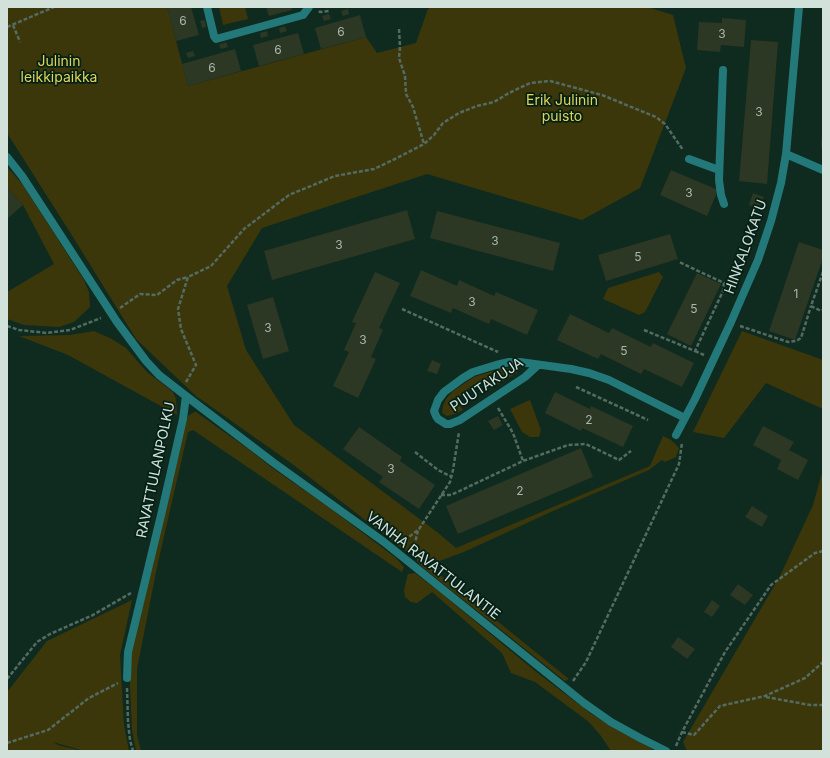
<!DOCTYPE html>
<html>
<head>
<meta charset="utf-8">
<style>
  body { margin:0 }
  #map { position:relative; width:830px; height:758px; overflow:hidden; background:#0f2a1f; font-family:Inter,sans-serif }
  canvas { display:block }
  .frame { position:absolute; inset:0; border:8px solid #d2e2da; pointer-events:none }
</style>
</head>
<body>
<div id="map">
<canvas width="830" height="758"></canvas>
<div class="frame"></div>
</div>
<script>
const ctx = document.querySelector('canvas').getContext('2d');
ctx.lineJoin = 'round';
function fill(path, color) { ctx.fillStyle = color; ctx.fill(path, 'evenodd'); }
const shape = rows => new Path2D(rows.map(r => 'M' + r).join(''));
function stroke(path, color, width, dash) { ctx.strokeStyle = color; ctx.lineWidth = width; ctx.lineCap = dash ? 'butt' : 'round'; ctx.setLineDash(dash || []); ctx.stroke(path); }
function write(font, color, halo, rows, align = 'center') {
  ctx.font = font + ' Inter,sans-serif'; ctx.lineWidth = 3.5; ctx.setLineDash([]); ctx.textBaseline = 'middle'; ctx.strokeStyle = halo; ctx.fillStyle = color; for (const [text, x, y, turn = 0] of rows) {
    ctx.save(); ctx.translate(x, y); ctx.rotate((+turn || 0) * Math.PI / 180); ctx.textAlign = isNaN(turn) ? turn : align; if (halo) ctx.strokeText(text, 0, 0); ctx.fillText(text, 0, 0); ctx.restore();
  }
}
fill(shape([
  [7,7,167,7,188,86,366,37,377,53,416,43,428,9,432,7,647,7,673,15,686,68,640,188,582,220,427,174,262,228,227,286,246,350,294,425,437,532,456,548,650,466,663,436,671,440,679,448,676,457,665,462,662,460,649,470,553,511,464,552,434,563,429,566,569,679,565,681,421,566,417,561,416,549,412,547,407,552,291,463,196,396,136,339,73,237,7,133],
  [219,7,245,7,248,19,223,25],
  [8,168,23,185,84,280,89,292,90,307,74,322,59,327,24,325,7,319,7,292,54,264,23,205,7,187],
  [659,272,663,277,645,312,639,315,603,299,608,288],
  [94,331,112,339,126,348,147,372,173,392,176,399,177,415,68,355,19,336,70,335],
  [742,331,823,360,823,409,766,383,724,438,693,432],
  [513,368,518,370,518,372,491,389,484,381,468,389,456,400,463,410,455,414,447,416,442,413,443,406,446,399,453,391,474,377,499,369],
  [530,400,541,430,539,437,530,437,522,432,510,409],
  [194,412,196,412,251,451,271,467,327,506,396,558,404,567,402,572,193,430,188,432,157,567,137,669,137,735,141,751,136,751,132,730,129,665,132,647,188,416],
  [823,469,823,751,687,751,683,742,780,576,813,505],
  [415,573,441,593,535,671,593,715,617,730,656,751,611,751,601,736,589,722,535,682,511,673,502,653,432,592,417,603,411,602,405,597,404,590,408,574],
  [132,600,120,655,124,725,129,751,84,751,53,742,58,745,82,751,7,751,7,692,47,641]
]), '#3b370a');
fill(shape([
  [167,7,191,7,199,35,176,41],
  [266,7,291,7,292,10,269,16],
  [348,9,349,14,343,16,341,11],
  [329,14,331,19,324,21,322,16],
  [360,15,366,37,321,49,315,28],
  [722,18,746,20,744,47,721,45,720,52,697,50,699,22,722,23],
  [205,20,206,27,202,28,200,21],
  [285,26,287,31,280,33,279,28],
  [267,31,268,36,261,38,260,33],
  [298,33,304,54,259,66,253,45],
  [751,40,778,42,767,184,739,181],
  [226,42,228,47,221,49,219,45],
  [235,49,241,71,188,86,182,64],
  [193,51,195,56,188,58,186,53],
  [822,133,823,133,823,147,821,147],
  [671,170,718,190,707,216,660,195],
  [7,187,23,205,7,219],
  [753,193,764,197,759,209,749,205],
  [407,210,415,239,272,280,264,251],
  [437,211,560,243,553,271,430,238],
  [670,234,678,259,606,281,598,255],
  [799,242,823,250,823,258,795,340,769,331],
  [421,270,457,286,459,280,494,296,496,292,538,310,527,335,491,319,489,324,453,308,451,313,410,296],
  [375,272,400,283,379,328,383,330,371,357,376,359,358,398,333,386,349,352,344,350,356,323,352,322],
  [697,273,721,284,691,346,667,334],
  [273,297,289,351,263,359,247,305],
  [570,314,609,333,612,328,651,347,653,343,694,363,682,387,644,369,641,374,601,354,598,359,557,340],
  [432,360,441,364,437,374,427,371],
  [555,392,590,409,591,406,633,426,623,447,582,428,581,431,545,413],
  [498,416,503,425,494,430,488,421],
  [763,426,794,442,789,450,808,460,798,480,777,469,781,460,753,445],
  [359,427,402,457,400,461,435,485,419,509,379,482,383,477,343,449],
  [581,448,593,477,458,534,446,506],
  [752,506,768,516,762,527,745,517],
  [738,584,753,595,745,605,730,595],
  [712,600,720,606,712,617,704,612],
  [678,637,695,649,687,659,671,647]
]), '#2c3824');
stroke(shape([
  [319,11,320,12,329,11],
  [13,25,20,42],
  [7,27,54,7],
  [399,29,400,47,399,58,405,76,406,94,413,107,424,144],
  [823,272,811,306,821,311,823,310],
  [120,308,140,294,157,295,177,280,188,277],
  [402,309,498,352],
  [7,326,19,330,47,333,70,330,101,318],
  [740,326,788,342,796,341,801,338,811,306],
  [644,330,695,351,723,291,724,283,679,262],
  [695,351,704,355],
  [186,382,196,365,181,329,178,309,188,277,211,266,244,229,289,195,335,176,374,169,395,159,424,144,434,135,443,123,459,113,477,106,494,102,509,93,530,83,550,81,602,95,656,117,665,124,683,150],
  [576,387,648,420],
  [498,408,513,433,523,461],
  [415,452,438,470,452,477],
  [441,495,451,495,523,461,568,445,586,444,619,460,631,451],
  [398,540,409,537,419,529,450,482,453,470,459,432],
  [413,552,418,530],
  [7,679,37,642,50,634,93,615,131,593],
  [573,681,586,662,679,464,682,443],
  [127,688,128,722,130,740,133,751],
  [766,697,810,705,823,705],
  [682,732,694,735,720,706,765,696,805,678,823,662],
  [7,743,48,730,89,698,118,683],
  [676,746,682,732,725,652,771,585,815,553,823,551]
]), '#546b61', 2.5, [4, 2]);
stroke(shape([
  [207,7,214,36,216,39,303,15,309,7],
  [723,70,719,180,721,195,724,204],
  [689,159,719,170]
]), '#237979', 8);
stroke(shape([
  [786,154,823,170],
  [7,157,22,176,117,322,146,361,159,375,186,396,274,463,384,542,584,703,611,722,640,738,666,751],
  [538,365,525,377,460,420,450,424,446,424,438,419,436,416,434,411,438,400,444,392,463,378,473,372,496,365,509,362,520,362,571,369,589,373,609,380,685,418],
  [676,435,695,399,731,322,758,260,771,221,781,183,786,154,799,7],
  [127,678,128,652,162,511,183,419,186,396]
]), '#237979', 8);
write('12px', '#a8b8ac', null, [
  ["6",183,21],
  ["6",341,32],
  ["3",722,34],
  ["6",278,50],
  ["6",212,68],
  ["3",759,112],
  ["3",689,193],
  ["3",495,241],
  ["3",339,245],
  ["5",638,257],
  ["1",796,294],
  ["3",472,302],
  ["5",694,309],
  ["3",268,328],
  ["3",363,340],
  ["5",624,351],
  ["2",589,420],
  ["3",391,469],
  ["2",520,491]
]);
write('14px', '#e1d457', '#052016', [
  ["Julinin",59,62],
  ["leikkipaikka",59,78],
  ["Erik Julinin",562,101],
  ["puisto",562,117]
]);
write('14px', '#d2e2da', '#052016', [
  ["HINKALOKATU",746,247,-70],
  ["PUUTAKUJA",487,385,-34],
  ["RAVATTULANPOLKU",156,470,-78],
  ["VANHA RAVATTULANTIE",433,566,38]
]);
</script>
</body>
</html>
